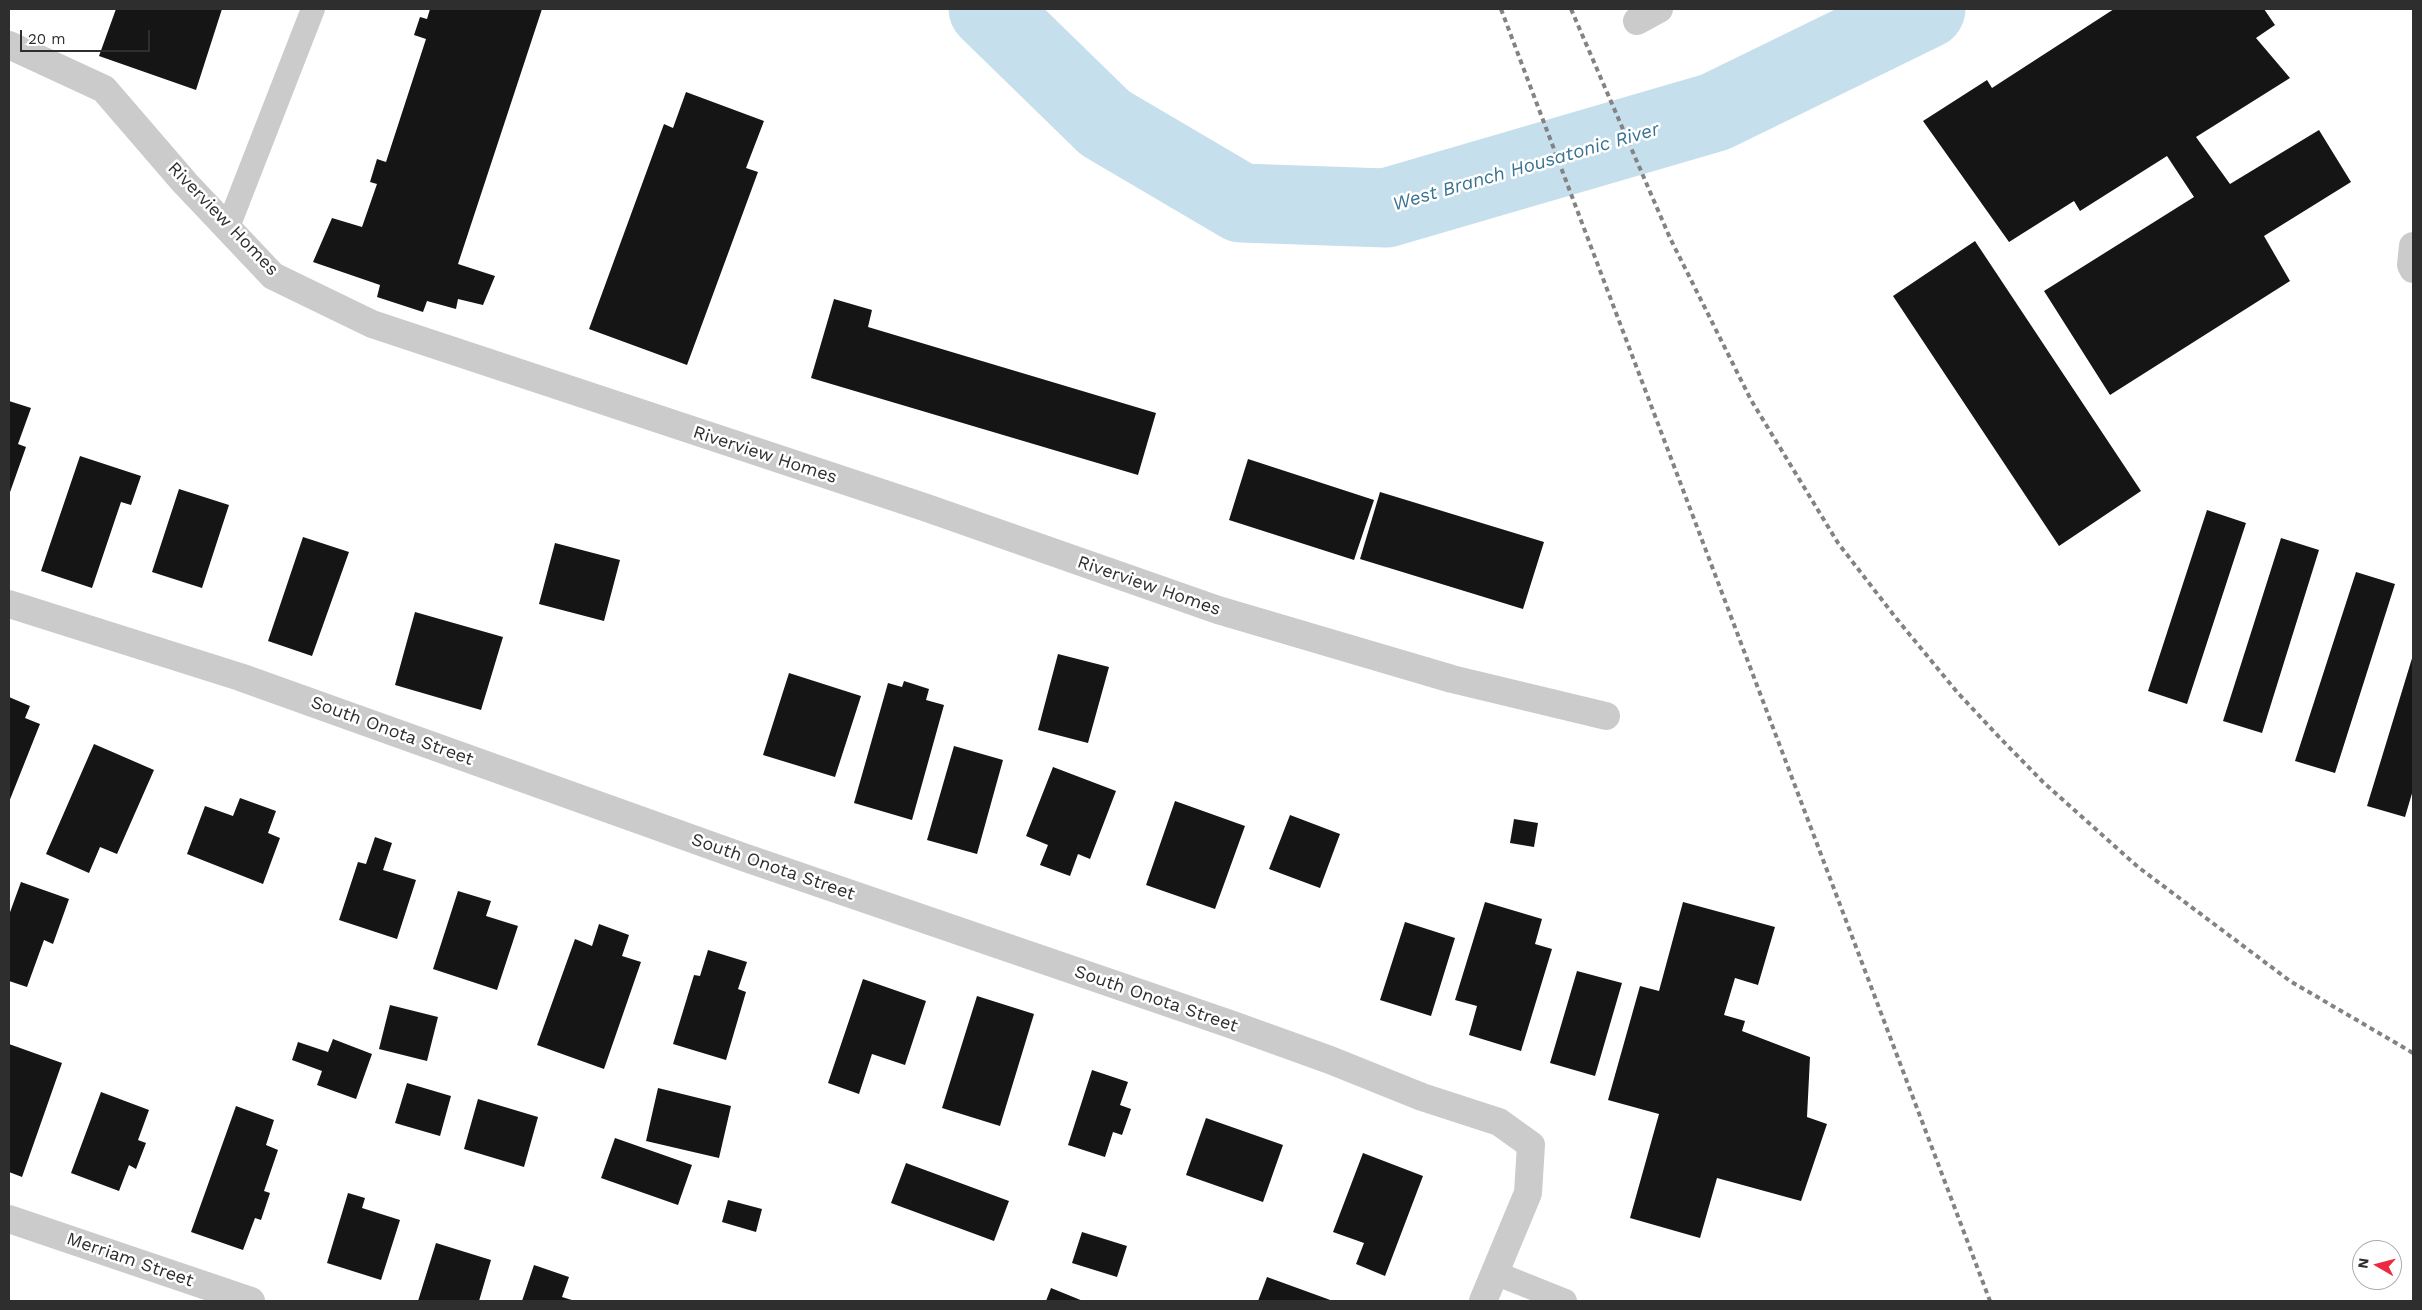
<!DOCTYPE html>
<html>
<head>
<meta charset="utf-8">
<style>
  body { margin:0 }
  #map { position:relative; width:2422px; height:1310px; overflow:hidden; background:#fff; font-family:"Work Sans",sans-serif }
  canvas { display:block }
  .frame { position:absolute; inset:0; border:10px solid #2e2e2e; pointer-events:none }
  .north { position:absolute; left:2352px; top:1240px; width:50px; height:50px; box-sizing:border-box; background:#fff; border:1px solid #ababab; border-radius:50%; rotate:278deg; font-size:14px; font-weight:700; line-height:20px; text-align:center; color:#2e2e2e }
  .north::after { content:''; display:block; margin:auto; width:18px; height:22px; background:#ec293e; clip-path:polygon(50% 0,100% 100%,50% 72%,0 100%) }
  .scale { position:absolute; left:20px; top:30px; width:130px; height:22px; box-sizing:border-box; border:2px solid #2e2e2e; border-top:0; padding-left:6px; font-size:15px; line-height:18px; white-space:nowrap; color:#2e2e2e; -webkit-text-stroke:4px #fff; paint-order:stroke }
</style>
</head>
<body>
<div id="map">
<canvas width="2422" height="1310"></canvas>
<div class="frame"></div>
<div class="north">N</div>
<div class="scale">20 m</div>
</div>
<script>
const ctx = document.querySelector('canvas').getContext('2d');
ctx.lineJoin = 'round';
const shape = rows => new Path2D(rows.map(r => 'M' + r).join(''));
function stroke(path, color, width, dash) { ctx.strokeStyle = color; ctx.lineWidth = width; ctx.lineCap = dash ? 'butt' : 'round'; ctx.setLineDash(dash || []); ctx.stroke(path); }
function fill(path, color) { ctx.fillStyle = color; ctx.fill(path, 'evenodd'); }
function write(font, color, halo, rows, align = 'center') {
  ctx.font = font + ' "Work Sans",sans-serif'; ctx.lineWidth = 5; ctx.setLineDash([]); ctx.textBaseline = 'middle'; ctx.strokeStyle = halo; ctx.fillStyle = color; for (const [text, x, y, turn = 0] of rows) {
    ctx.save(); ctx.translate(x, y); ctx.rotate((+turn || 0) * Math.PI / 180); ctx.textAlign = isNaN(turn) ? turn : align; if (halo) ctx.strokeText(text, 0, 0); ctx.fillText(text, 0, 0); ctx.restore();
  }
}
stroke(shape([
  [988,9,1105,123,1241,203,1386,208,1715,112,1926,9]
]), '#c6dfed', 79);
fill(shape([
  [116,9,222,9,196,90,99,56],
  [430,9,542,9,458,264,495,276,483,305,458,299,456,309,427,301,423,312,377,297,380,285,313,262,332,218,362,227,377,184,370,182,377,159,386,162,426,39,414,35,420,17,427,19],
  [2114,9,2264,9,2275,25,2256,38,2290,78,2196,137,2230,184,2319,130,2351,182,2264,236,2290,281,2110,395,2044,291,2194,197,2167,156,2080,211,2074,201,2009,242,1923,121,1987,80,1992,88],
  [686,92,764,121,746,168,758,172,687,365,589,329,664,124,673,128],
  [1975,241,2141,491,2059,546,1893,296],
  [834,299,872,310,868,327,1156,413,1138,475,811,378],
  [9,401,31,408,18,444,26,447,9,495],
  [80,456,141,476,131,505,121,502,92,588,41,571],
  [1248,459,1374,500,1354,560,1229,520],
  [179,489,229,505,202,588,152,572],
  [1380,492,1544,542,1523,609,1360,559],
  [2207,510,2246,523,2187,704,2148,691],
  [303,537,349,552,312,656,268,641],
  [2281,538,2319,550,2262,733,2223,721],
  [555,543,620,560,604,621,539,604],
  [2356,572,2395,584,2335,773,2295,761],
  [415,612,503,637,481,710,395,685],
  [1058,654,1109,667,1088,743,1038,730],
  [2413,655,2413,790,2405,817,2367,806],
  [789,673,861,696,835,777,763,755],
  [904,681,929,689,926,700,944,705,912,820,854,803,888,683,902,687],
  [9,697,30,706,25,718,40,724,9,802],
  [94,744,154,770,117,854,100,847,89,873,46,854],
  [954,746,1003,760,977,854,927,840],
  [1053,767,1116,791,1090,859,1078,854,1070,876,1040,865,1048,845,1026,836],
  [240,798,276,811,268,833,280,838,263,884,187,854,205,806,233,816],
  [1175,801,1245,826,1215,909,1146,885],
  [1290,815,1340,834,1320,888,1269,869],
  [1514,819,1538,823,1534,847,1510,843],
  [375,837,392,843,383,870,416,880,397,939,339,920,358,862,366,864],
  [21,882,69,899,53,944,44,940,27,987,9,981,9,915],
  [458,891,491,901,486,916,518,926,497,990,433,969],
  [1485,902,1542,919,1535,944,1552,949,1521,1051,1469,1035,1477,1006,1455,1000],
  [1683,902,1775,927,1758,985,1735,978,1724,1015,1745,1021,1742,1031,1810,1057,1807,1117,1827,1124,1801,1201,1717,1178,1700,1238,1630,1218,1659,1114,1608,1100,1640,986,1659,991],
  [1405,922,1455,938,1431,1016,1380,1000],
  [599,924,629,935,622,956,641,962,604,1069,537,1045,575,939,592,946],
  [708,950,747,962,738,989,746,992,726,1060,673,1044,694,975,700,976],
  [1577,971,1622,983,1595,1076,1550,1063],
  [863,979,926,1001,905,1065,872,1054,859,1094,828,1083],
  [977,996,1034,1014,1000,1126,942,1108],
  [390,1005,438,1017,427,1061,379,1049],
  [333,1039,372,1054,356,1099,317,1085,322,1071,292,1060,298,1042,328,1052],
  [9,1044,62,1063,22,1177,9,1172],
  [1092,1070,1128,1082,1120,1105,1131,1109,1122,1135,1113,1132,1105,1157,1068,1145],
  [407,1083,451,1096,440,1136,395,1123],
  [658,1088,731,1106,719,1158,646,1141],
  [101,1092,149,1110,138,1140,146,1143,136,1169,129,1165,119,1191,71,1173],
  [478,1099,538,1117,524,1167,464,1149],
  [236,1106,274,1120,266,1145,278,1150,264,1191,270,1193,261,1220,255,1218,243,1250,191,1232],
  [1206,1118,1283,1145,1263,1202,1186,1175],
  [615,1138,692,1165,678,1205,601,1178],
  [1363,1153,1423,1176,1385,1276,1356,1264,1364,1243,1333,1232],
  [906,1163,1009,1201,994,1241,891,1203],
  [348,1193,365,1198,362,1208,400,1220,381,1280,327,1263],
  [728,1200,762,1209,756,1232,722,1222],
  [1082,1232,1127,1246,1117,1277,1072,1263],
  [436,1243,491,1260,479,1301,418,1301],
  [534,1265,569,1277,562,1297,575,1301,522,1301],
  [1267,1277,1333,1301,1258,1301],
  [1051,1288,1083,1301,1046,1301]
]), '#151515');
stroke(shape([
  [228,227,313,9],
  [1495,1273,1565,1301]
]), '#cbcbcb', 24);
stroke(shape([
  [1637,21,1659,9],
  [9,45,104,89,185,183,273,276,372,324,924,507,1218,610,1452,679,1606,716],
  [2413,246,2411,265,2413,269],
  [9,604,240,677,743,857,1230,1024,1330,1060,1422,1097,1499,1122,1531,1145,1528,1193,1483,1301]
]), '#cbcbcb', 28);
stroke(shape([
  [9,1219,251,1301]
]), '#cbcbcb', 28);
stroke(shape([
  [1501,9,1990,1301],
  [1571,9,1670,238,1751,400,1838,543,1896,618,1957,692,2000,738,2043,782,2138,867,2290,981,2413,1053]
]), '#838383', 4, [5, 4]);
write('18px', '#2e2e2e', '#fff', [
  ["Riverview Homes",223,219,46],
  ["Riverview Homes",765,455,18],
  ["Riverview Homes",1149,586,19],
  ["South Onota Street",392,731,20],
  ["South Onota Street",773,867,19],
  ["South Onota Street",1156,999,19],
  ["Merriam Street",130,1260,19]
]);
write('italic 19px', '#397393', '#fff', [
  ["West Branch Housatonic River",1526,167,-16]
]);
</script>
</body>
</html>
